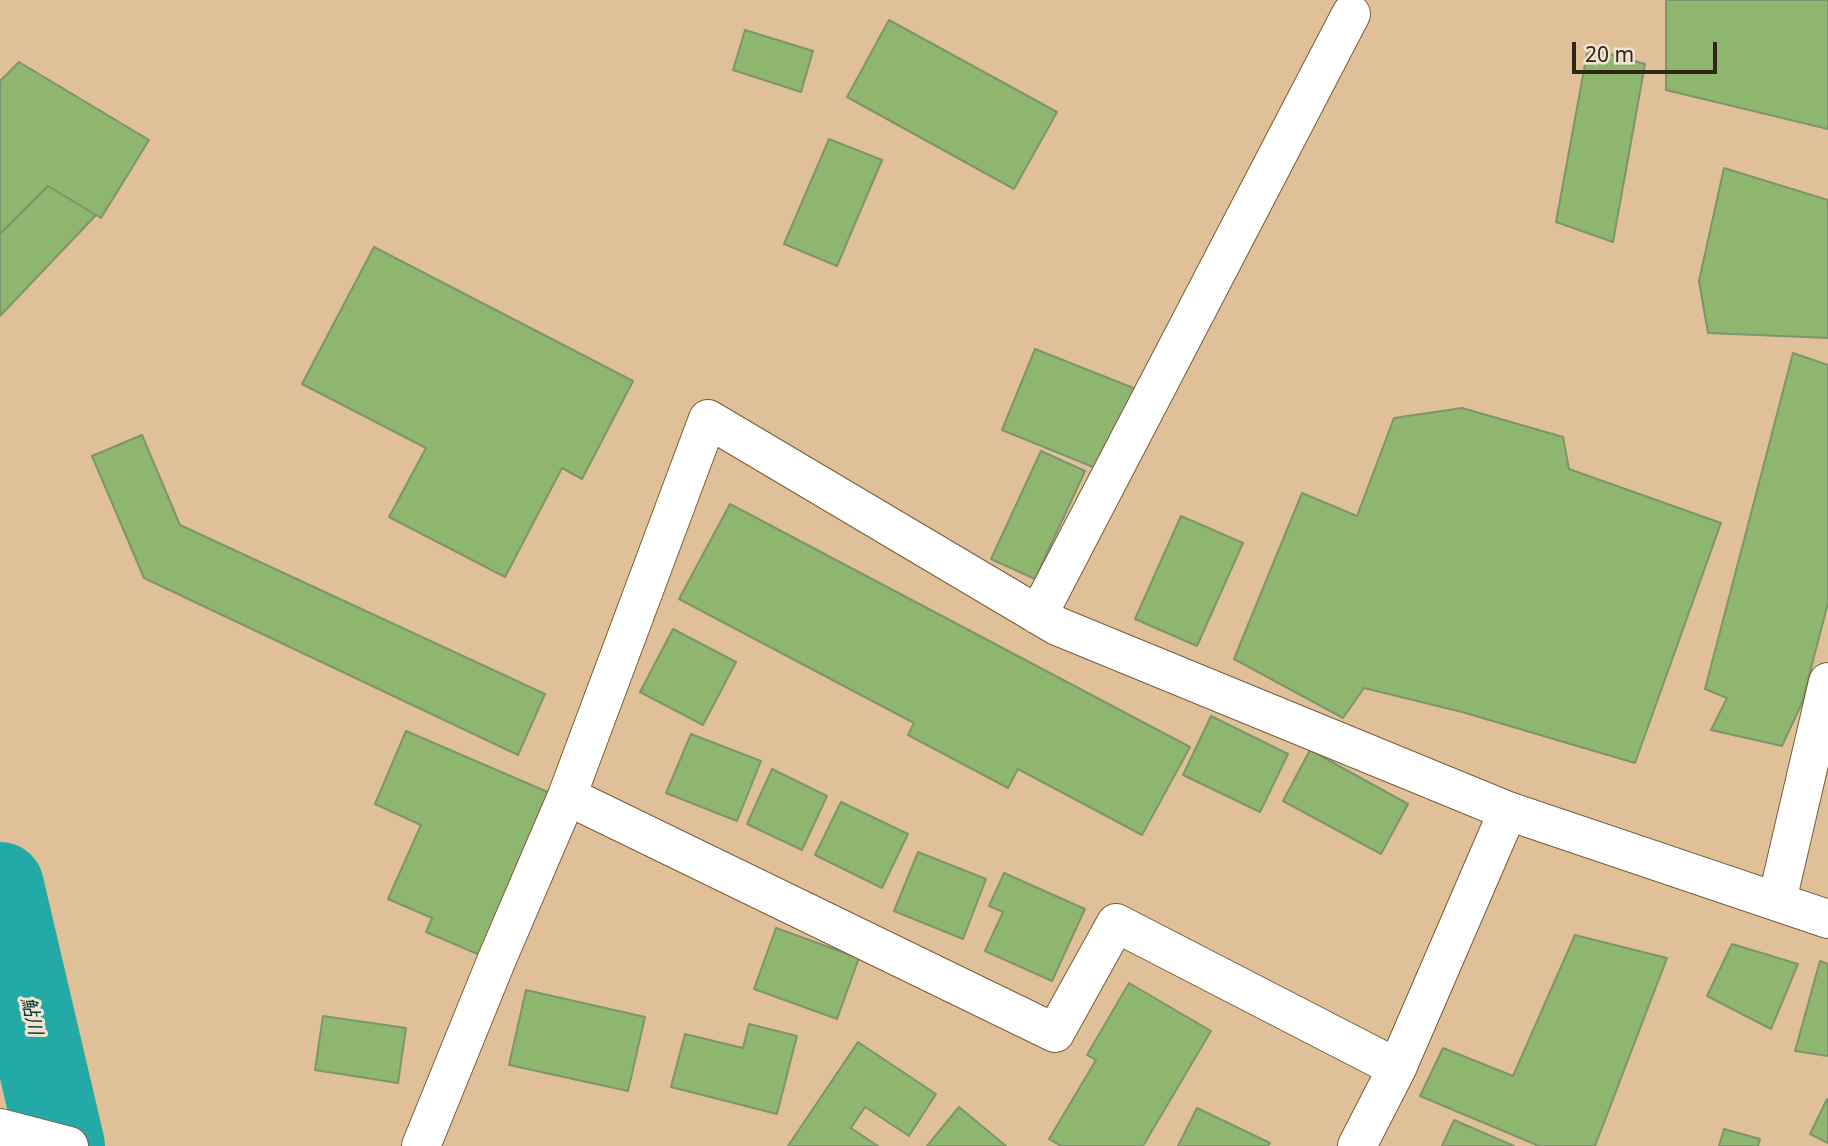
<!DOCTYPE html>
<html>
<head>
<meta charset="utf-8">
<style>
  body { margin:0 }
  #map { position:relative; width:1828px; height:1146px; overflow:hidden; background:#e0c099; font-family:"Noto Sans",sans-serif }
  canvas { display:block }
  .scale { position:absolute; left:1572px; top:42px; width:145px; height:32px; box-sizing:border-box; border:4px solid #322617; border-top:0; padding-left:9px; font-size:21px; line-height:24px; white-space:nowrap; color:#322617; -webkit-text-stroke:5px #f4e3d0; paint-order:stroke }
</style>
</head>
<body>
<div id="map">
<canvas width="1828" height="1146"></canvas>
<div class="scale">20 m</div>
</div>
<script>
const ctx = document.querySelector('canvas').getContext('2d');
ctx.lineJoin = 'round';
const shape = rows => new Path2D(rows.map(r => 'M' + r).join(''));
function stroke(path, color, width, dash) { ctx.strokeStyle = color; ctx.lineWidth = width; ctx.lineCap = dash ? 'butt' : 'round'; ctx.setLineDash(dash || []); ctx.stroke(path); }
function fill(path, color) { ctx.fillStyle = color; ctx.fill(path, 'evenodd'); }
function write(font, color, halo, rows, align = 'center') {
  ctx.font = font + ' "Noto Sans","Noto Sans JP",sans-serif'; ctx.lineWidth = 6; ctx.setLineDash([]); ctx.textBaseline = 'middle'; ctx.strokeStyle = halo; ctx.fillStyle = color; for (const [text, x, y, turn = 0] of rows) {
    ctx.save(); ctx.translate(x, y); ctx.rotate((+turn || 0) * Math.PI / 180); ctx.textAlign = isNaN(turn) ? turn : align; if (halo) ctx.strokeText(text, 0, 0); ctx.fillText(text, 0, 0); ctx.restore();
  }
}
stroke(shape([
  [0,886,61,1146]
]), '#24aaa6', 88);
const building = shape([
  [1666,0,1828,0,1828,129,1666,90,1666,0],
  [889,20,1057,112,1014,189,847,97,889,20],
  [745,30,813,51,801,92,733,70,745,30],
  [1588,48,1645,64,1613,242,1556,222,1588,48],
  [19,62,149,140,101,218,48,186,0,234,0,81,19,62],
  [829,139,882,160,837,266,784,244,829,139],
  [1724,168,1828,200,1828,338,1708,333,1699,281,1724,168],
  [48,186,96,215,0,316,0,234,48,186],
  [374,247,633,381,582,479,562,468,505,577,389,517,426,448,302,384,374,247],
  [1035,349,1136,389,1103,471,1002,430,1035,349],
  [1793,353,1828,365,1828,603,1802,703,1782,746,1711,730,1727,698,1705,689,1793,353],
  [1462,408,1563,437,1569,469,1721,523,1635,763,1462,712,1364,688,1343,718,1234,659,1302,493,1357,516,1394,418,1462,408],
  [142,435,180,525,545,694,518,755,144,578,92,456,142,435],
  [1041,451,1085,471,1035,579,991,559,1041,451],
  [730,504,1190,747,1142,835,1018,769,1008,788,908,735,914,723,679,599,730,504],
  [1181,516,1243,543,1197,646,1135,619,1181,516],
  [673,629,736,662,703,725,640,692,673,629],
  [1211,716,1288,754,1260,812,1183,775,1211,716],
  [406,731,557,796,487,958,426,932,432,918,388,899,421,825,375,804,406,731],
  [691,734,761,761,737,821,666,793,691,734],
  [1310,750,1408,804,1381,854,1283,801,1310,750],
  [772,769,827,796,802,850,747,824,772,769],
  [841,802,908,834,882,888,815,855,841,802],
  [918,852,986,879,963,939,894,911,918,852],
  [1004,873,1085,909,1052,981,985,951,1003,912,989,906,1004,873],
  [776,928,859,958,837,1019,754,989,776,928],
  [1575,935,1667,958,1595,1146,1539,1146,1420,1096,1443,1048,1513,1076,1575,935],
  [1732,944,1798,964,1771,1029,1707,996,1732,944],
  [1820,961,1828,964,1828,1056,1795,1051,1820,961],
  [1129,983,1211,1031,1143,1146,1061,1146,1049,1139,1096,1060,1087,1055,1129,983],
  [526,990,645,1017,628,1091,509,1065,526,990],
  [323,1016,406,1028,398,1083,315,1070,323,1016],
  [749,1024,797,1036,777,1114,671,1087,685,1034,743,1048,749,1024],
  [858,1042,936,1094,909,1136,865,1107,851,1128,878,1146,788,1146,858,1042],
  [1827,1099,1828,1100,1828,1143,1810,1134,1827,1099],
  [959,1107,1006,1146,927,1146,959,1107],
  [1197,1108,1270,1143,1268,1146,1178,1146,1197,1108],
  [1454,1120,1514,1146,1442,1146,1454,1120],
  [1724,1129,1760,1139,1758,1146,1719,1146,1724,1129]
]);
fill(building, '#8fb66e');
stroke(building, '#7e946c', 2);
const minor = shape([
  [1038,615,1351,14],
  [567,796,1055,1033,1116,923,1397,1068],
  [1777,901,1828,682],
  [0,1128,69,1146],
  [421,1146,497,959,567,796,708,419,1057,626,1508,811,1828,919],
  [1357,1146,1397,1068,1508,811]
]);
stroke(minor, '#785c38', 40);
stroke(minor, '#fff', 38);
write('italic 19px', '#003c3a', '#f4e3d0', [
  ["鮎川",31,1016,77]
]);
</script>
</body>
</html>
